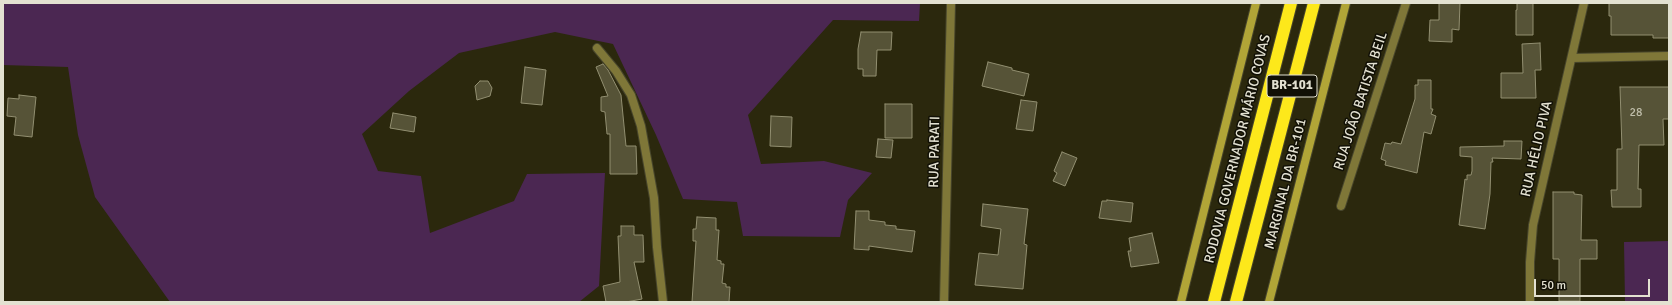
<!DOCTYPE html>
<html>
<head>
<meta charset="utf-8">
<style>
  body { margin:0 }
  #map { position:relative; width:1672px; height:305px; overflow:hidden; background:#2b280d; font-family:Signika,sans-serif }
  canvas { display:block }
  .frame { position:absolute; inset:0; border:4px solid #e3e1d1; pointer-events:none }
  .scale { position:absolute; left:1534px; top:279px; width:116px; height:18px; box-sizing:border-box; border:2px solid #e3e1d1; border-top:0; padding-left:5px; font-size:12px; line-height:14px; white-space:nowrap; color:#e3e1d1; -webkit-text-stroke:3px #111006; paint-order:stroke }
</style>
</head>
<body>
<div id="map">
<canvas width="1672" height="305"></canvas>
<div class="frame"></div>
<div class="scale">50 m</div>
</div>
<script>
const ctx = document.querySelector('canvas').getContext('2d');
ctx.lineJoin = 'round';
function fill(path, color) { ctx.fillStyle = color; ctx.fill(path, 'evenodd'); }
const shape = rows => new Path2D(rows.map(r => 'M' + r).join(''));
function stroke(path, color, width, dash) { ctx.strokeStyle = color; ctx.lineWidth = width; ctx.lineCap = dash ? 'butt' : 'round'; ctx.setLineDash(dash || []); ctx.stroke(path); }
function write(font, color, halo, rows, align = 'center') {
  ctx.font = font + ' Signika,sans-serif'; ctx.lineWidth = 3; ctx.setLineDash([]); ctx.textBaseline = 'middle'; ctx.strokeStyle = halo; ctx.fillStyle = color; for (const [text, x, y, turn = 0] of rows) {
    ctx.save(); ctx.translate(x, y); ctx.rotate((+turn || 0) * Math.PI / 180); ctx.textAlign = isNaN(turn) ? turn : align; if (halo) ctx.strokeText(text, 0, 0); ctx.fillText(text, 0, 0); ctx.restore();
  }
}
fill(shape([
  [3,3,920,3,919,21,833,20,748,115,761,164,824,161,872,173,848,200,840,237,743,236,737,202,683,199,656,135,613,44,555,32,459,53,409,91,362,134,378,171,421,176,430,233,514,201,527,174,605,173,599,286,579,302,170,302,95,197,78,135,68,67,3,65],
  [1669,241,1669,302,1625,302,1624,242]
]), '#4b2752');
const building = shape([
  [1439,3,1460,3,1459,30,1452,29,1452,42,1429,41,1430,20,1439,20,1439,3],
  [1517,3,1533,3,1533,35,1516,35,1516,10,1517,10,1517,3],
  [1609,3,1669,3,1669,38,1653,38,1653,35,1611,35,1611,16,1609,16,1609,3],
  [861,32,892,32,891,50,877,50,876,76,863,76,863,69,858,69,858,49,861,32],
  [1540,43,1541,70,1535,70,1536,98,1501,98,1501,73,1523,73,1522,44,1540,43],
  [988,62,1012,68,1012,70,1029,74,1024,96,982,86,988,62],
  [603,64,608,70,621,95,626,146,636,146,637,174,610,174,610,134,607,134,605,112,601,111,601,97,608,96,596,67,603,64],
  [525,67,546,70,542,105,521,103,525,67],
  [1418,80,1431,80,1431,109,1433,109,1431,114,1436,116,1431,134,1424,132,1417,173,1385,165,1386,161,1381,159,1385,143,1391,144,1392,142,1401,144,1415,99,1415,85,1418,85,1418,80],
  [480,81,488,81,492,88,490,96,477,100,475,86,480,81],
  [1620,87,1669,87,1669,119,1663,119,1664,145,1639,145,1638,189,1641,189,1641,207,1612,207,1611,190,1617,190,1617,149,1622,149,1620,87],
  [19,95,36,97,32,137,14,135,16,117,7,116,8,98,19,99,19,95],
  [1021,100,1037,102,1033,131,1016,129,1021,100],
  [885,104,912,104,912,138,885,138,885,104],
  [393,113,416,117,414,132,390,128,393,113],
  [771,116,792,117,791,147,770,146,771,116],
  [878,139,893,140,891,158,876,157,878,139],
  [1504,141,1522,141,1521,159,1492,158,1493,162,1491,162,1490,194,1485,229,1459,225,1465,179,1467,180,1467,175,1471,175,1472,171,1472,157,1460,156,1460,147,1504,146,1504,141],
  [1062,152,1077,158,1065,186,1053,181,1057,173,1054,171,1062,152],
  [1553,192,1574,192,1574,194,1582,195,1581,240,1597,240,1597,259,1580,259,1580,301,1559,301,1559,259,1553,259,1553,192],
  [1107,200,1133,203,1131,222,1099,218,1102,201,1107,201,1107,200],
  [983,204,1028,209,1024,244,1027,245,1023,289,975,285,979,253,998,255,1001,229,981,226,983,204],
  [856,211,869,211,869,220,885,222,885,225,896,226,896,229,915,231,912,252,869,246,869,250,854,249,856,211],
  [697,217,716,218,716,230,719,230,717,260,721,261,721,264,724,264,722,283,726,284,726,287,730,287,729,302,692,302,696,241,693,241,693,229,696,229,697,217],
  [621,226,634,226,634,235,643,235,644,262,634,262,642,299,626,302,606,302,603,286,620,282,618,236,621,236,621,226],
  [1152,233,1159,263,1131,267,1128,251,1131,251,1129,238,1152,233]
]);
fill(building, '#565337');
stroke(building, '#928f71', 1);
const minor = shape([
  [597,48,616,71,631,95,641,126,654,198,657,247,663,302],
  [1572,58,1669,56],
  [1341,206,1406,3],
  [944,302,951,3],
  [1530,302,1530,262,1533,225,1584,3]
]);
const secondary = shape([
  [1181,302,1256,3],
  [1269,302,1346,3]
]);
const motorway = shape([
  [1214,302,1291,3],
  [1236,302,1314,3]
]);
stroke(minor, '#48462c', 10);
stroke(secondary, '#48462c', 10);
stroke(motorway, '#48462c', 14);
stroke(minor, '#7f7738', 8);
stroke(secondary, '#b1a537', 8);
stroke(motorway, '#fde81b', 12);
write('12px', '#c0beaa', null, [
  ["28",1636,113]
]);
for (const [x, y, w] of [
  [1292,86,50]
]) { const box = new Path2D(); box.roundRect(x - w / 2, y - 11, w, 22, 3); ctx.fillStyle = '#111006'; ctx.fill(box); stroke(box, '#e3e1d1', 1); }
write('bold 13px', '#e3e1d1', null, [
  ["BR-101",1292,86]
]);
write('14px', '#e3e1d1', '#111006', [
  ["RUA JOÃO BATISTA BEIL",1361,101,-72],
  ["RODOVIA GOVERNADOR MÁRIO COVAS",1238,149,-76],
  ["RUA HÉLIO PIVA",1537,149,-77],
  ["RUA PARATI",935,152,-89],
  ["MARGINAL DA BR-101",1286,184,-76]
]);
</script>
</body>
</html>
